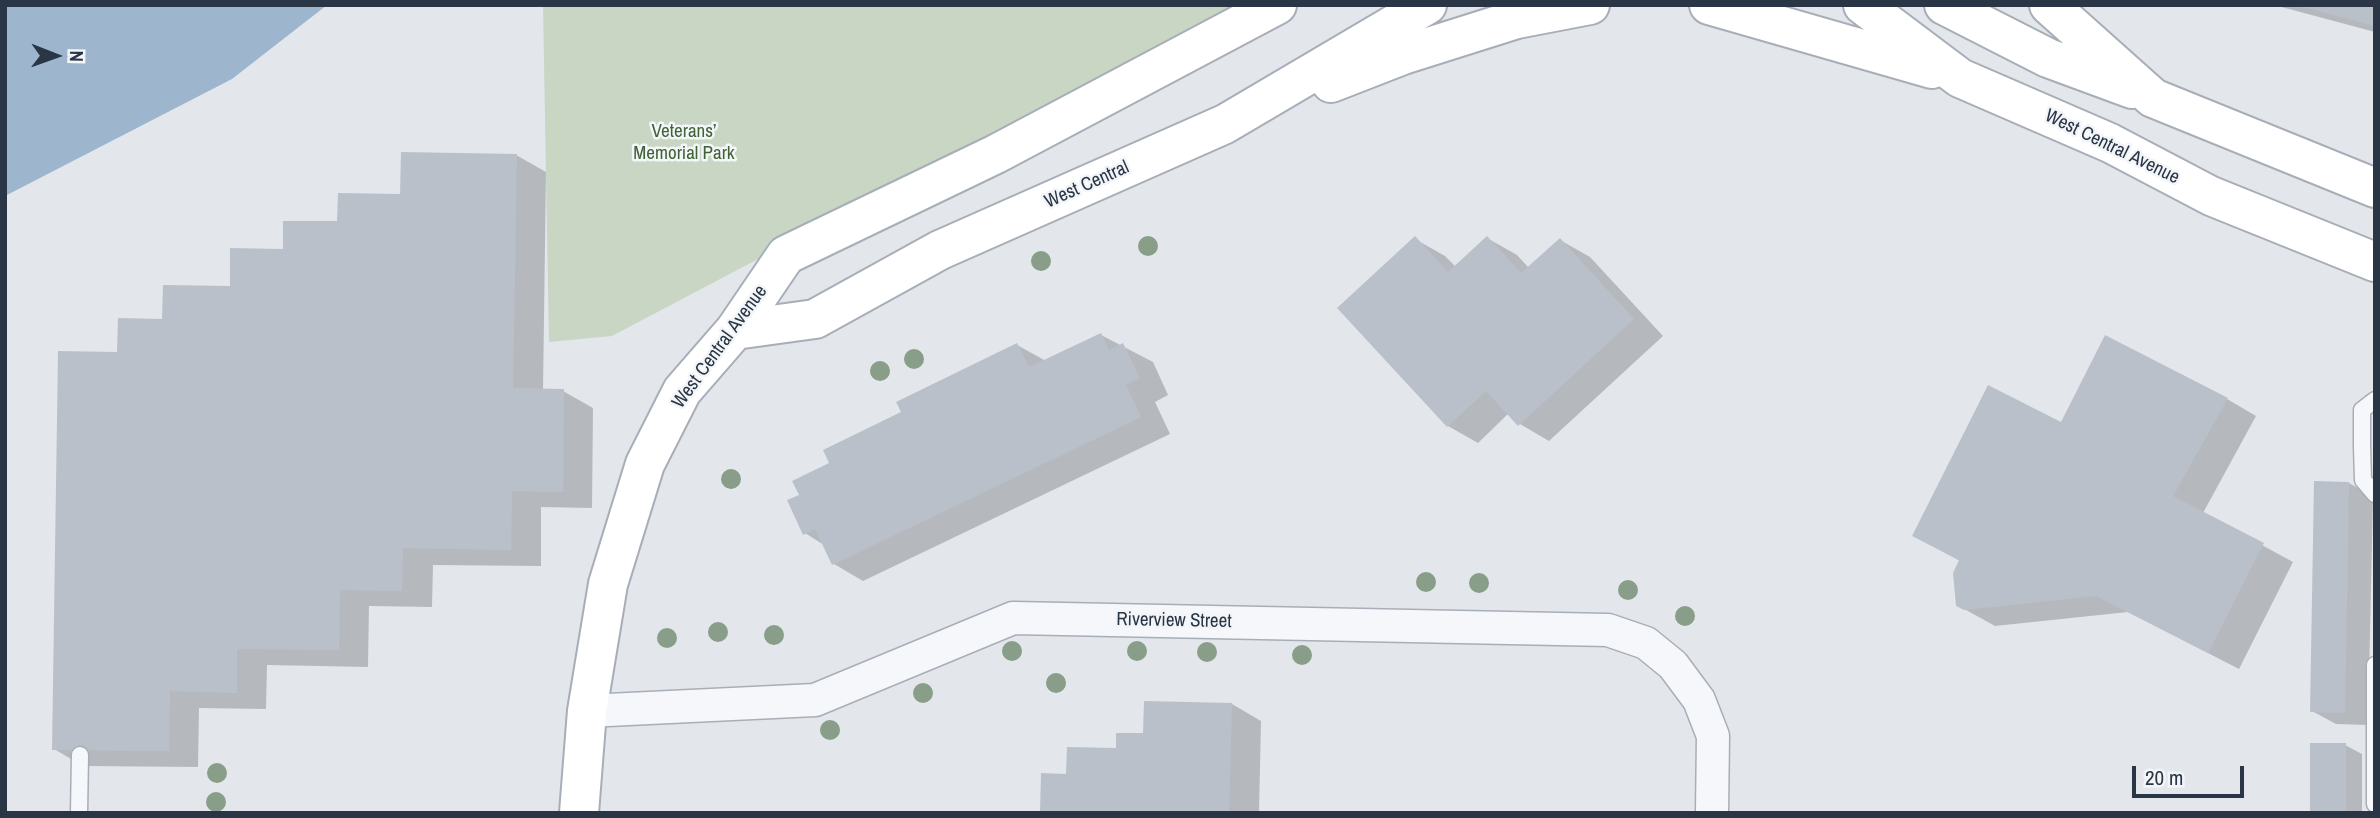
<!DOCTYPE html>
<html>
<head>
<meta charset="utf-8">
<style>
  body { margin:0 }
  #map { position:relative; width:2380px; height:818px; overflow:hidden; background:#e3e7ec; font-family:"Archivo Narrow",sans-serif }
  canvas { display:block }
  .frame { position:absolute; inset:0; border:7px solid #2a3545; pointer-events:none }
  .north { position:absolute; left:21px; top:21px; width:70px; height:70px; -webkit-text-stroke:5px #f3f6f9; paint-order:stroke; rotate:91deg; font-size:19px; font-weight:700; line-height:28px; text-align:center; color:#2a3545 }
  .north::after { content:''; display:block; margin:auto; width:24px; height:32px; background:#2a3545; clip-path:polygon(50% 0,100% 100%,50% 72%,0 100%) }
  .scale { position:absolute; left:2132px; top:766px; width:112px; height:32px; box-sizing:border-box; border:4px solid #2a3545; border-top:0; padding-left:9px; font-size:21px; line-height:24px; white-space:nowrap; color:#2a3545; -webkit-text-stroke:5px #f3f6f9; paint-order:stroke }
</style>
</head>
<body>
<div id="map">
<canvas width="2380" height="818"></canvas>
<div class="frame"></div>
<div class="north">N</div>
<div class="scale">20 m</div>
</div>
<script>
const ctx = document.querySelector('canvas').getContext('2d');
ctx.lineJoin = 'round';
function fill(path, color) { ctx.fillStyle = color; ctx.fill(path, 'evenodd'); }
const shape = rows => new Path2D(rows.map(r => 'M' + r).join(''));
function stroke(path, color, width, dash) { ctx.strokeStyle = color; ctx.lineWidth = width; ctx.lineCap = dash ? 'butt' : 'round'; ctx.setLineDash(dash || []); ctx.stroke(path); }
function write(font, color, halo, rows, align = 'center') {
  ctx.font = font + ' "Archivo Narrow",sans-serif'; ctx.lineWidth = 5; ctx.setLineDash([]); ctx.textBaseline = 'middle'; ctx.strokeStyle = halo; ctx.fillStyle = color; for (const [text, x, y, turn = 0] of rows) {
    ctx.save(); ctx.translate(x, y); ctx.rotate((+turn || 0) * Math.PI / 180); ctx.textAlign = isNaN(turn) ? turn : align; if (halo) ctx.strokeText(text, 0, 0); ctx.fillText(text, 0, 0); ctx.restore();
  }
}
fill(shape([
  [543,5,1240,5,612,336,549,342]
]), '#c9d6c4');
fill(shape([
  [5,5,327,5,232,79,5,196]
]), '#9db6cd');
fill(shape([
  [2274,5,2375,5,2375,32],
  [516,155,546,172,543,390,563,391,593,408,592,508,541,507,541,566,433,565,432,607,369,606,368,667,267,665,266,709,199,708,198,767,83,766,54,749,119,354,164,320,231,288,285,250,339,223,402,196],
  [1487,238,1517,255,1529,268,1560,240,1590,257,1663,336,1549,441,1520,424,1509,413,1478,443,1448,426,1415,239,1445,256,1456,267],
  [1101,335,1153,362,1168,395,1155,402,1170,434,863,581,834,564,824,545,805,533,801,495,831,464,903,413,1017,345,1046,361],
  [2227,399,2256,416,2203,513,2293,562,2239,669,2128,612,1995,626,1957,605,1960,561,1914,536,2062,425],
  [2349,483,2373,497,2368,725,2336,724,2312,711],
  [1232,704,1261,721,1259,813,1042,813,1068,776,1145,735],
  [2345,745,2362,754,2362,813,2312,813]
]), '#0003');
fill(shape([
  [2300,5,2375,5,2375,26,2300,6],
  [401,152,517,154,513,388,564,389,563,492,512,491,511,550,403,548,402,591,340,590,339,650,237,649,237,693,170,691,169,751,52,750,58,351,117,352,118,318,162,319,163,285,230,286,230,248,283,249,283,221,337,221,338,193,400,194],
  [1415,236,1448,272,1487,236,1521,273,1560,238,1634,319,1518,426,1486,391,1447,427,1337,308],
  [1101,333,1109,350,1123,343,1140,378,1126,385,1141,417,832,565,815,529,803,535,787,500,799,495,792,481,829,463,823,450,901,412,896,402,1017,343,1029,367],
  [2105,335,2228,398,2173,496,2264,543,2208,653,2096,596,1964,610,1956,606,1953,573,1959,560,1912,536,1988,385,2061,422],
  [2314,481,2349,482,2345,713,2310,712],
  [1144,701,1232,703,1229,813,1040,813,1041,773,1066,774,1067,747,1116,748,1116,733,1143,733],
  [2310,743,2346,743,2346,813,2310,813]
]), '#bac0ca');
const lane = shape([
  [2375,400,2362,410,2362,446,2363,480,2375,494],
  [2375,665,2375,804],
  [79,813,80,755]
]);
const street = shape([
  [587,711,815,700,1013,618,1608,630,1646,643,1673,665,1699,700,1713,736,1712,813]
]);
const secondary = shape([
  [1709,5,1932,69],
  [1863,5,1960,78,2110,143,2211,196,2375,262],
  [1944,5,2048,58,2132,89],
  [2049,5,2153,98,2375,188],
  [1331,83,1403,55,1517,19,1590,5],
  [735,330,815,319,940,250,1225,124,1427,5],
  [579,813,587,711,608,584,645,464,682,391,735,330,786,255,996,154,1277,5]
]);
stroke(lane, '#a8aeb7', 19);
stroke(street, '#a8aeb7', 35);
stroke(secondary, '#a8aeb7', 42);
stroke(lane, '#f6f7fa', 16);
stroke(street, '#f6f7fa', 32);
stroke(secondary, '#fff', 38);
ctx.fillStyle = '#899e88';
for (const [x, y] of [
  [1148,246],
  [1041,261],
  [914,359],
  [880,371],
  [731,479],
  [1426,582],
  [1479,583],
  [1628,590],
  [1685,616],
  [718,632],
  [774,635],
  [667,638],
  [1012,651],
  [1137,651],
  [1207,652],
  [1302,655],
  [1056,683],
  [923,693],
  [830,730],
  [217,773],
  [216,802]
]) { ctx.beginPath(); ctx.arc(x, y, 10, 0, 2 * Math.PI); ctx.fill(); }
write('19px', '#406236', '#f3f6f9', [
  ["Veterans’",684,132],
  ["Memorial Park",684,154]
]);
write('19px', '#2a3545', '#f3f6f9', [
  ["West Central Avenue",2112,147,26],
  ["West Central",1087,185,-24],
  ["West Central Avenue",720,347,-54],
  ["Riverview Street",1174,621,1]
]);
</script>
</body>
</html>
